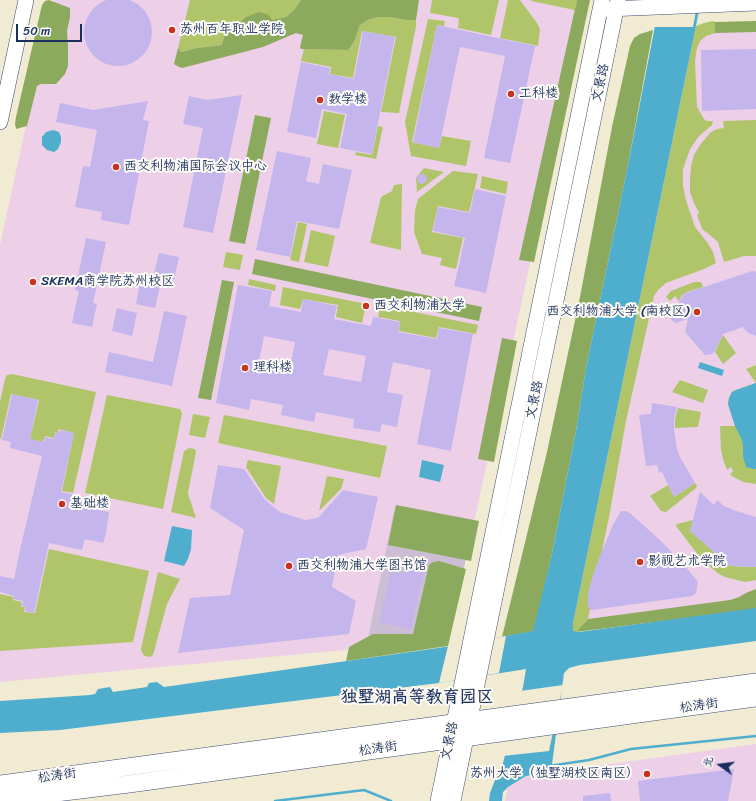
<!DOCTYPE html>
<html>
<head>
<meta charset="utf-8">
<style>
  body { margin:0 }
  #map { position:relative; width:756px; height:801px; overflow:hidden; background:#f1ebd3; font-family:Sriracha,"LXGW WenKai TC",sans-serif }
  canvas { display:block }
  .north { position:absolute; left:700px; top:745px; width:40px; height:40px; -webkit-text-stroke:3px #fdfcf7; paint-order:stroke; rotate:284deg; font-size:11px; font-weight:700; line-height:16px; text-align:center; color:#1b2f5e }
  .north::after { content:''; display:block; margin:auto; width:14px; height:18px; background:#1b2f5e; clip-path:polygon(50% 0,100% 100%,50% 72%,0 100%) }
  .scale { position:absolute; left:16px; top:24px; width:66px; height:18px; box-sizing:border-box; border:2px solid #1b2f5e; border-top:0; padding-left:5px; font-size:12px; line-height:14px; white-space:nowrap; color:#1b2f5e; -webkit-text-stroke:3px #fdfcf7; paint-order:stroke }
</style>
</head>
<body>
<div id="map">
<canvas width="756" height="801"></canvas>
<div class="north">北</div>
<div class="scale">50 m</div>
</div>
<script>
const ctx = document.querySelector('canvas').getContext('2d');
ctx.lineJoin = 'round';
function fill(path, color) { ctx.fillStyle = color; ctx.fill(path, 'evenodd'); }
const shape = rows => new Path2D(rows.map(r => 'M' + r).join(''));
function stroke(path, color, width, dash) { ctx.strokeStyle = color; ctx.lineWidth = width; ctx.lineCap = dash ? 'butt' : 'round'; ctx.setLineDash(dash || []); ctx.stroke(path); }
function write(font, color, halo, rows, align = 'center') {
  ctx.font = font + ' Sriracha,"LXGW WenKai TC",sans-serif'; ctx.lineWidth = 4; ctx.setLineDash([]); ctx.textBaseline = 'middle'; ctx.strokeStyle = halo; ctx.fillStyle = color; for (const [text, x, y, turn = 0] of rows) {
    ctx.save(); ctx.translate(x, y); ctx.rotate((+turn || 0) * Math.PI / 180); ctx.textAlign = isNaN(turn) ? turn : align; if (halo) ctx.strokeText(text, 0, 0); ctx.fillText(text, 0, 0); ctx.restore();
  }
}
fill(shape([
  [54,0,587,0,473,527,366,648,0,682,0,245,36,79],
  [756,24,756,598,573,623,696,26],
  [756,744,756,801,505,801,508,787,527,776,551,772]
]), '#edd0e8');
fill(shape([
  [394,511,473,527,448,639,366,648]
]), '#ccbed4');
fill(shape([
  [190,0,301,0,294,10,286,17,272,20,246,17,228,32,222,45,197,48,181,52,178,48],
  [432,0,499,0,491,35,458,28,459,20,458,18,430,13],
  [508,0,520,0,537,23,540,29,538,46,500,38],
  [531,0,577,0,575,10,531,1],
  [378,17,390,17,406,20,416,20,416,26,399,113,381,112,396,37,362,31,353,78,330,74,331,67,301,61,304,49,348,50,354,42,360,25,368,20],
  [428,19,445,21,444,26,437,25,412,142,439,148,442,136,471,141,466,166,411,156,405,122],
  [713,21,715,22,715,33,706,36,700,41,697,48,695,60,697,107,704,119,707,121,713,121,712,125,699,136,690,149,683,169,683,186,686,200,695,227,707,242,713,252,716,263,704,269,666,283,658,290,654,296,626,421,609,517,588,619,576,632,573,632,573,623,696,26,704,23],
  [324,111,345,115,338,148,317,144],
  [756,120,756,256,744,256,724,262,718,242,711,236,702,229,697,215,699,213,694,203,690,192,690,179,691,166,694,155,700,145,711,132,717,129,724,128,723,121],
  [378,126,383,127,376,159,355,155,356,152,372,155],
  [424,168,444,172,417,192,416,178],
  [453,171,478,174,469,212,438,206,432,232,463,238,456,269,440,265,442,258,422,254,414,232,415,210,418,199],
  [482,176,508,182,506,194,480,188],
  [402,184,401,250,370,243,381,197,392,191,394,185],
  [298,222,307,224,299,262,290,260],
  [311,230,335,236,328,267,304,262],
  [226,252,243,255,240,270,223,267],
  [249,279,276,285,275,291,248,285],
  [694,282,701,282,703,287,687,292,682,295,679,301,675,296,670,301,666,297,669,293,671,291],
  [283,287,366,304,362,323,336,317,338,305,303,299,300,309,280,305],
  [380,305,478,325,476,334,439,327,436,338,399,331,400,321,378,317],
  [723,335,736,353,723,364,715,352],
  [756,365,756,484,743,482,730,475,733,471,731,467,727,470,723,459,721,450,720,426,735,426,728,404,729,398,732,392,736,390,756,383,746,369],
  [12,374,96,392,73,493,62,491,74,433,59,429,58,433,55,432,54,438,45,436,43,442,30,439,39,400,11,394,1,439,0,439,0,402,5,379,7,375],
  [680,380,708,390,703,403,672,392],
  [107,395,180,409,182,413,163,509,85,493],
  [678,408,701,412,698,427,675,428,675,419],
  [193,414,210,417,205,438,189,435],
  [224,415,387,446,380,478,218,443],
  [189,448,195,449,196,452,188,493,189,497,196,518,171,512,184,451],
  [248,460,281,466,274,504,266,498,246,467],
  [327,476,344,479,341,489,319,511],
  [695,483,697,485,696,488,666,512,661,511,650,496,668,485,674,497],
  [693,520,690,531,730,566,756,567,756,580,745,582,725,577,719,574,702,560,676,526,677,524],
  [49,549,149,571,133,642,0,651,0,594,14,597,13,600,22,602,21,607,25,607,24,612,35,613],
  [158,572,180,579,167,604,153,655,150,657,145,656,142,653,141,649]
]), '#b0c569');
fill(shape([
  [49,0,70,8,70,17,67,31,68,46,68,66,65,74,56,84,41,84,37,86,27,126,16,129,15,124,16,117,42,5,45,1],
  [301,0,419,0,416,20,406,20,390,17,378,17,368,20,360,25,354,42,348,50,301,49,300,47,303,35,296,33,263,47,182,68,177,66,174,64,178,48,181,52,197,48,222,45,225,35,234,27,246,17,259,12,269,15,272,20,286,17,294,10],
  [577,0,590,0,534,262,519,260],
  [756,21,756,32,715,33,715,22],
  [653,30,627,170,586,368,577,425,552,554,534,631,502,637,547,452,580,297,612,127,630,46,634,38,640,34],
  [255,115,271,118,245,244,229,241],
  [255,259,482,307,479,321,252,274],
  [222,280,234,282,211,400,198,398],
  [502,338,517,341,494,462,478,459],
  [396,505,479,521,471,561,388,545],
  [439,561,466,569,448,646,346,661,349,647,373,634,413,634,429,565,433,562],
  [756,589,756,609,576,632,588,619,730,600,739,597,746,593]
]), '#8caa5d');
fill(shape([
  [660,0,701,0,696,26,573,623,573,631,579,632,756,608,756,641,580,665,569,668,564,673,551,772,526,776,508,787,503,792,502,801,489,801,490,793,497,775,503,763,523,687,526,669,439,683,60,730,0,733,0,701,90,695,95,694,98,689,110,687,113,692,147,687,149,683,157,682,164,687,445,647,533,631,552,554,577,425,586,368,627,170],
  [53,130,59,132,61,137,61,142,58,149,54,152,47,150,42,145,42,137,46,132],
  [700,362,724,370,722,376,698,368],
  [756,383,756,469,754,469,746,467,745,463,743,457,743,445,741,438,735,426,728,404,729,398,732,392,736,390],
  [422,460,444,465,440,482,419,477],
  [172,526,192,530,191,549,188,559,184,566,164,561]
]), '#4faece');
fill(shape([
  [658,0,698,0,693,27,652,27],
  [506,636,499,673,439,683,448,646],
  [563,685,549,751,503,756,520,691]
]), '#f1ebd3');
stroke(shape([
  [549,766,589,760,631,749,756,736],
  [275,801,364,790,391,801]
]), '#4faece', 2.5);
fill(shape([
  '84 32a34 34 0 1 1 68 0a34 34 0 1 1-68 0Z',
  [437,25,535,46,510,163,484,158,505,56,460,47,439,148,413,142],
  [363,31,395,37,372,154,340,148,347,114,322,109,316,138,287,132,301,62,330,68,329,74,354,79],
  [756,49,756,109,702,111,701,50],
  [242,95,213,233,183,227,203,128,183,124,189,96,207,100],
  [148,101,143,120,149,121,129,225,101,220,102,212,75,207,83,166,90,167,97,130,56,122,60,103,93,110],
  [277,151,311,158,306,181,319,184,323,164,352,170,339,229,297,221,290,257,256,250],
  '417 179a5 5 0 1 1 10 0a5 5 0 1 1-10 0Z',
  [475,189,506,196,486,293,454,286,465,238,433,231,438,207,470,213],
  [86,238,106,242,93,303,97,304,92,327,72,323,79,291,75,290],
  [159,253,179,257,174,280,162,277,155,308,136,304,140,281,152,283],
  [752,271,756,272,756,336,748,333,743,327,726,333,723,334,715,351,712,354,705,355,685,332,688,319,675,323,670,318,683,295,686,293],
  [238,285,272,291,269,306,301,312,303,299,337,306,334,319,371,326,373,317,400,322,398,332,437,339,439,328,473,334,451,451,417,444,431,370,393,362,387,392,403,395,397,427,382,424,380,432,353,428,354,419,316,412,314,422,281,415,283,405,251,399,249,410,216,403],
  [264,336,295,342,289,372,258,366],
  [329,349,366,356,361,382,323,375],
  [117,308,137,313,132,336,112,331],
  [164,311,187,316,172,386,105,372,109,352,153,362],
  [12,394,38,400,30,439,44,442,45,437,54,439,55,433,59,433,60,430,74,433,61,492,96,499,94,509,109,512,106,534,103,543,85,539,82,550,49,543,34,613,25,611,26,607,22,606,23,601,14,599,14,596,0,592,0,576,14,579,19,554,42,456,10,448,11,442,2,440],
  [652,403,677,407,674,419,674,430,677,449,680,457,695,483,674,497,662,472,659,473,657,465,646,466,639,415,651,414],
  [218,465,244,469,265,500,280,512,305,520,318,518,343,490,378,497,366,549,338,555,332,587,356,601,349,634,178,653,190,598,230,595,244,530,210,508],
  [700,492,714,505,717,500,724,506,736,511,756,517,756,567,730,566,690,531],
  [621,511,626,511,631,514,661,541,685,566,698,582,696,593,692,596,592,610,590,609,588,606,588,592,593,575,599,558,613,525],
  [409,562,425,566,411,629,379,622,391,571,406,574],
  [734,769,728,801,640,801,638,781],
  [610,793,611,801,583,801,583,796]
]), '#c4b5ed');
const secondary = shape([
  [607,9,756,3],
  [0,122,26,0],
  [438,801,602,0],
  [453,801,618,0]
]);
const primary = shape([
  [0,784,756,682],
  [0,800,129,784,756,698]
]);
stroke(secondary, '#3b4b70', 16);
stroke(primary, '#3b4b70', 18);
stroke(secondary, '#fff', 15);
stroke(primary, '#fff', 17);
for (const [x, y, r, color] of [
  [172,30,4,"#c8321e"],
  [511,94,4,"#c8321e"],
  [320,100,4,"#c8321e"],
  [116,167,4,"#c8321e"],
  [33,282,4,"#c8321e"],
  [366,306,4,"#c8321e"],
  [697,312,4,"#c8321e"],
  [245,368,4,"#c8321e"],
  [62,504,4,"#c8321e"],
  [640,562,4,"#c8321e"],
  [289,566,4,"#c8321e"],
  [647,774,4,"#c8321e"]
]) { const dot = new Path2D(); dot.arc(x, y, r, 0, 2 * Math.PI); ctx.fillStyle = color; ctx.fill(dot); stroke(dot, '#fdfcf7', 1.5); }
write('13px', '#1b2f5e', '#fdfcf7', [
  ["苏州百年职业学院",180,30],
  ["工科楼",519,94],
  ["数学楼",328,100],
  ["西交利物浦国际会议中心",124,167],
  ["SKEMA商学院苏州校区",41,282],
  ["西交利物浦大学",374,306],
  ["西交利物浦大学 (南校区)",689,312,"right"],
  ["理科楼",253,368],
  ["基础楼",70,504],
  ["影视艺术学院",648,562],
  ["西交利物浦大学图书馆",297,566],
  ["苏州大学（独墅湖校区南区）",639,774,"right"]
], 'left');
write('13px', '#1b2f5e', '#fdfcf7', [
  ["文景路",601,83,-78],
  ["文景路",535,400,-78],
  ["松涛街",699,706,-8],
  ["文景路",450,741,-78],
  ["松涛街",378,749,-8],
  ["松涛街",57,776,-8]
]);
write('bold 17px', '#1b2f5e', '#fdfcf7', [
  ["独墅湖高等教育园区",417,698]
]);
</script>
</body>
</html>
